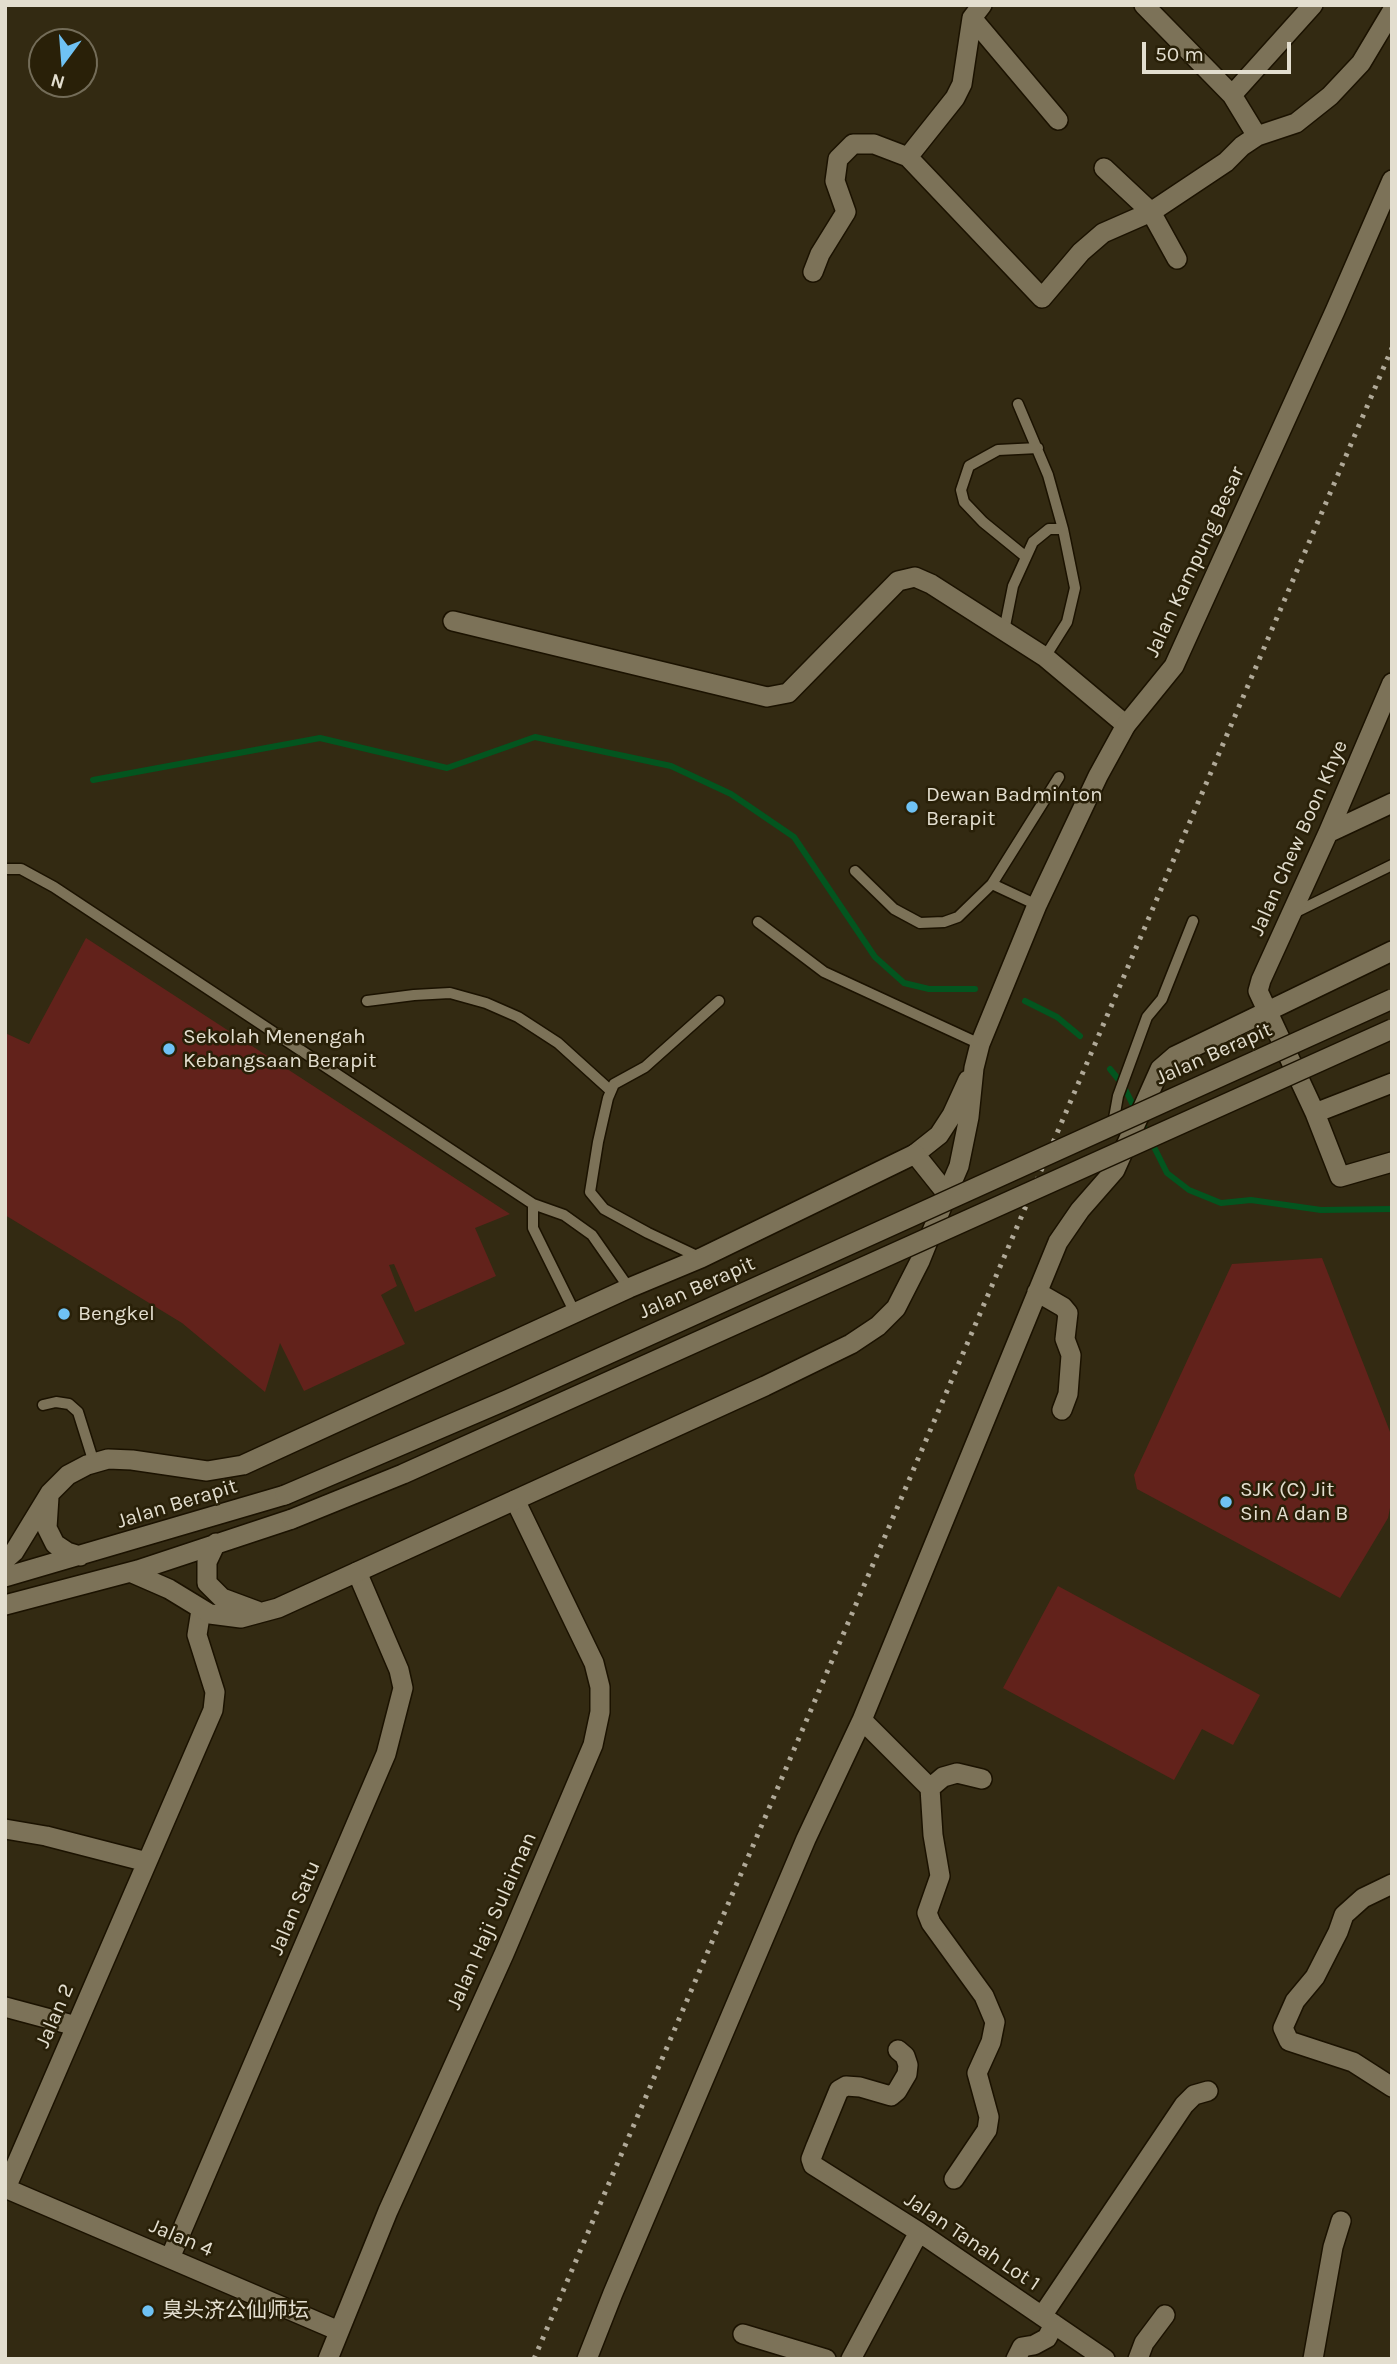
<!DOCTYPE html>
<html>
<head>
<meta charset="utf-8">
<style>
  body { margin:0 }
  #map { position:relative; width:1397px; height:2364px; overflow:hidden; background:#332a12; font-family:Karla,sans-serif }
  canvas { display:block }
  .frame { position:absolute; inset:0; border:7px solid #e3decf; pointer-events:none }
  .north { position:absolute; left:28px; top:28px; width:70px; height:70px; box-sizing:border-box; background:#292008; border:2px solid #736c58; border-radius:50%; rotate:196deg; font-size:19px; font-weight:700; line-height:28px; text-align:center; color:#e3decf }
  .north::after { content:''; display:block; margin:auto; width:24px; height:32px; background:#6fc2f4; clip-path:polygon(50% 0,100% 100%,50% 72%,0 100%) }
  .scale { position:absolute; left:1142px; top:42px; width:149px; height:32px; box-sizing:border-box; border:4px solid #e3decf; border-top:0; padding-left:9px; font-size:21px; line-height:24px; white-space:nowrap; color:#e3decf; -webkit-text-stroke:5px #292008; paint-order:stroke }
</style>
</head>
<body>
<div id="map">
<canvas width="1397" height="2364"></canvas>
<div class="frame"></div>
<div class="north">N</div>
<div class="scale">50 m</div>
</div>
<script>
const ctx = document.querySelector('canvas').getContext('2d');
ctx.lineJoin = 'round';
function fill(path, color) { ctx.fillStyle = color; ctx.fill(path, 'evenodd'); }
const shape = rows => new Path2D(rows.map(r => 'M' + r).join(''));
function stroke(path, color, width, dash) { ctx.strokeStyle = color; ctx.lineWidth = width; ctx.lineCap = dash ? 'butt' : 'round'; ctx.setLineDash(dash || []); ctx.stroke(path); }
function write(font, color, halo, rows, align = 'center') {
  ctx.font = font + ' Karla,"Noto Sans SC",sans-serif'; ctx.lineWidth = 5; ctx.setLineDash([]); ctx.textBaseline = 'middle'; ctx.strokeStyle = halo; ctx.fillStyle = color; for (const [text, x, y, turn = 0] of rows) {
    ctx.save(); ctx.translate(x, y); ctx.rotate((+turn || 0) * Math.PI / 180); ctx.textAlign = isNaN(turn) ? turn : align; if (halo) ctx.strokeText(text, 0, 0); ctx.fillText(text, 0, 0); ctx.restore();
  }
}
fill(shape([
  [86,938,510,1214,475,1228,496,1276,415,1312,394,1264,389,1265,397,1286,381,1295,405,1344,304,1391,280,1343,265,1392,182,1323,5,1215,5,1033,29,1044],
  [1322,1258,1392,1437,1392,1498,1388,1518,1340,1598,1137,1489,1134,1475,1232,1264],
  [1058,1586,1260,1695,1233,1745,1202,1729,1174,1780,1003,1688]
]), '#62221b');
stroke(shape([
  [93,780,320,738,447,768,535,737,671,766,731,794,794,837,875,957,904,983,929,989,975,989],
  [1025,1001,1057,1017,1080,1036],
  [1110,1069,1123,1085,1136,1111],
  [1141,1121,1167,1173,1189,1190,1221,1203,1251,1200,1321,1210,1392,1209]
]), '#03551f', 6);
const service = shape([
  [1018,404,1048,475,1063,529,1075,588,1067,622,1045,657],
  [1026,557,983,522,964,502,961,490,969,466,998,450,1038,448],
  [1004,631,1013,586,1033,542,1049,529,1063,529],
  [5,869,21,869,54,887,533,1204,564,1215,592,1235,629,1288],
  [855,871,894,909,920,923,944,922,958,917,992,884,1037,905],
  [992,884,1059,777],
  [1294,913,1392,865],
  [758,922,824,972,980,1044],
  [367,1001,414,995,450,993,486,1003,518,1017,558,1043,611,1091],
  [1113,1124,1118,1096,1147,1017,1162,999,1193,921],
  [533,1204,533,1228,575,1313],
  [701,1258,648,1233,604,1209,590,1192,598,1142,608,1098,614,1084,645,1067,719,1001],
  [43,1405,56,1402,69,1404,78,1412,94,1463]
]);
const minor = shape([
  [972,18,1058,120],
  [1232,95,1313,5],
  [1257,136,1296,123,1330,96,1361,63,1392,11],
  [908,157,955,98,962,84,972,18,982,5],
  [1104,168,1151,212,1177,259],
  [813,272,820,254,846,212,835,181,838,159,853,144,874,144,908,157,1042,298,1081,252,1103,233,1151,212,1226,162,1242,146,1257,136,1232,95,1144,5],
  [453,621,767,697,788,693,898,581,915,577,931,584,1045,657,1126,725],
  [1392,683,1328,833,1261,980,1258,991,1315,1113,1340,1177,1392,1162],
  [1328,833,1392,803],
  [1315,1113,1392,1083],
  [1037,1292,1063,1307,1068,1313,1065,1339,1071,1355,1068,1394,1062,1410],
  [862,1720,930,1788,933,1835,940,1876,927,1913,931,1923,984,1996,995,2022,991,2042,977,2073,989,2117,987,2130,954,2179],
  [930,1788,943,1777,957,1773,982,1779],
  [5,1829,46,1836,147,1862],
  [1392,1884,1363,1898,1344,1915,1338,1932,1315,1977,1295,2001,1283,2028,1289,2041,1353,2062,1392,2087],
  [5,2007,76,2026],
  [898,2050,905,2056,908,2065,907,2074,897,2091,891,2096,860,2087,846,2086,839,2090,816,2146,811,2159,813,2165,919,2232,1105,2359],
  [5,2188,339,2331],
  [6,2188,213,1710,215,1692,197,1635,201,1610],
  [170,2258,386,1754,403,1688,399,1670,357,1572],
  [1042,2316,1184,2105,1194,2095,1208,2091],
  [743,2334,826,2359],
  [328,2359,388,2211,504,1954,593,1745,600,1712,600,1687,594,1663,515,1500],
  [587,2359,613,2293,806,1839,862,1720,1058,1242,1080,1210,1115,1170,1160,1069,1175,1056,1392,951],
  [851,2359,919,2232],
  [1016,2359,1022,2347,1034,2345,1047,2338,1054,2324],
  [1138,2359,1144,2343,1165,2315],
  [1313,2359,1333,2247,1341,2221]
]);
const tertiary = shape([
  [915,1154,939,1135,952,1115,968,1080],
  [947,1194,959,1166,969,1117,974,1068,980,1044,1037,905,1098,776,1126,725,1174,666,1335,311,1392,180]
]);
const secondary = shape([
  [49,1497,47,1528,55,1544,67,1552,80,1556],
  [216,1543,207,1562,207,1583,222,1598,257,1611],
  [5,1560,14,1552,50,1493,68,1475,87,1465,108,1459,132,1460,207,1471,243,1465,629,1288,701,1258,915,1154,947,1194,920,1261,896,1308,878,1326,851,1344,765,1386,278,1608,241,1618,210,1614,169,1589,130,1572],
  [5,1577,285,1495],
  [5,1605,138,1570,292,1519]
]);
stroke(service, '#1b1200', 13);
stroke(minor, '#1b1200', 22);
stroke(tertiary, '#1b1200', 22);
stroke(secondary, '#1b1200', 22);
stroke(service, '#7c7258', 10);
stroke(minor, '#7c7258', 19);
stroke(tertiary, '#7c7258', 19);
stroke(secondary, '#7c7258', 19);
stroke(shape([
  [534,2359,1392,348]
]), '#b0a998', 5, [3.5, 7]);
const secondaryBridge = shape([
  [285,1495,509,1399,1392,999],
  [292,1519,403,1474,1392,1029]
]);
stroke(secondaryBridge, '#1b1200', 22, []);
stroke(secondaryBridge, '#7c7258', 19);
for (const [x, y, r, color] of [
  [912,807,7,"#6fc2f4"],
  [169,1049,7,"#6fc2f4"],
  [64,1314,7,"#6fc2f4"],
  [1226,1502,7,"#6fc2f4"],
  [148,2311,7,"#6fc2f4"]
]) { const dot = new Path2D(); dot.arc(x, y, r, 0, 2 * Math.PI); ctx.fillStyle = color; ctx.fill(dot); stroke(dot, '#292008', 2.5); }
write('21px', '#e3decf', '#292008', [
  ["Jalan Kampung Besar",1195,562,-65],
  ["Jalan Chew Boon Khye",1299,838,-66],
  ["Jalan Berapit",1214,1054,-24],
  ["Jalan Berapit",697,1288,-24],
  ["Jalan Berapit",177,1504,-17],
  ["Jalan Satu",295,1908,-67],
  ["Jalan Haji Sulaiman",492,1921,-66],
  ["Jalan 2",55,2016,-67],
  ["Jalan 4",181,2238,23],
  ["Jalan Tanah Lot 1",972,2242,34]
]);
write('21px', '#e3decf', '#292008', [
  ["Dewan Badminton",926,795],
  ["Berapit",926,819],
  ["Sekolah Menengah",183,1037],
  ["Kebangsaan Berapit",183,1061],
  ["Bengkel",78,1314],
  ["SJK (C) Jit",1240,1490],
  ["Sin A dan B",1240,1514],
  ["臭头济公仙师坛",162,2311]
], 'left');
</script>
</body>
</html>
